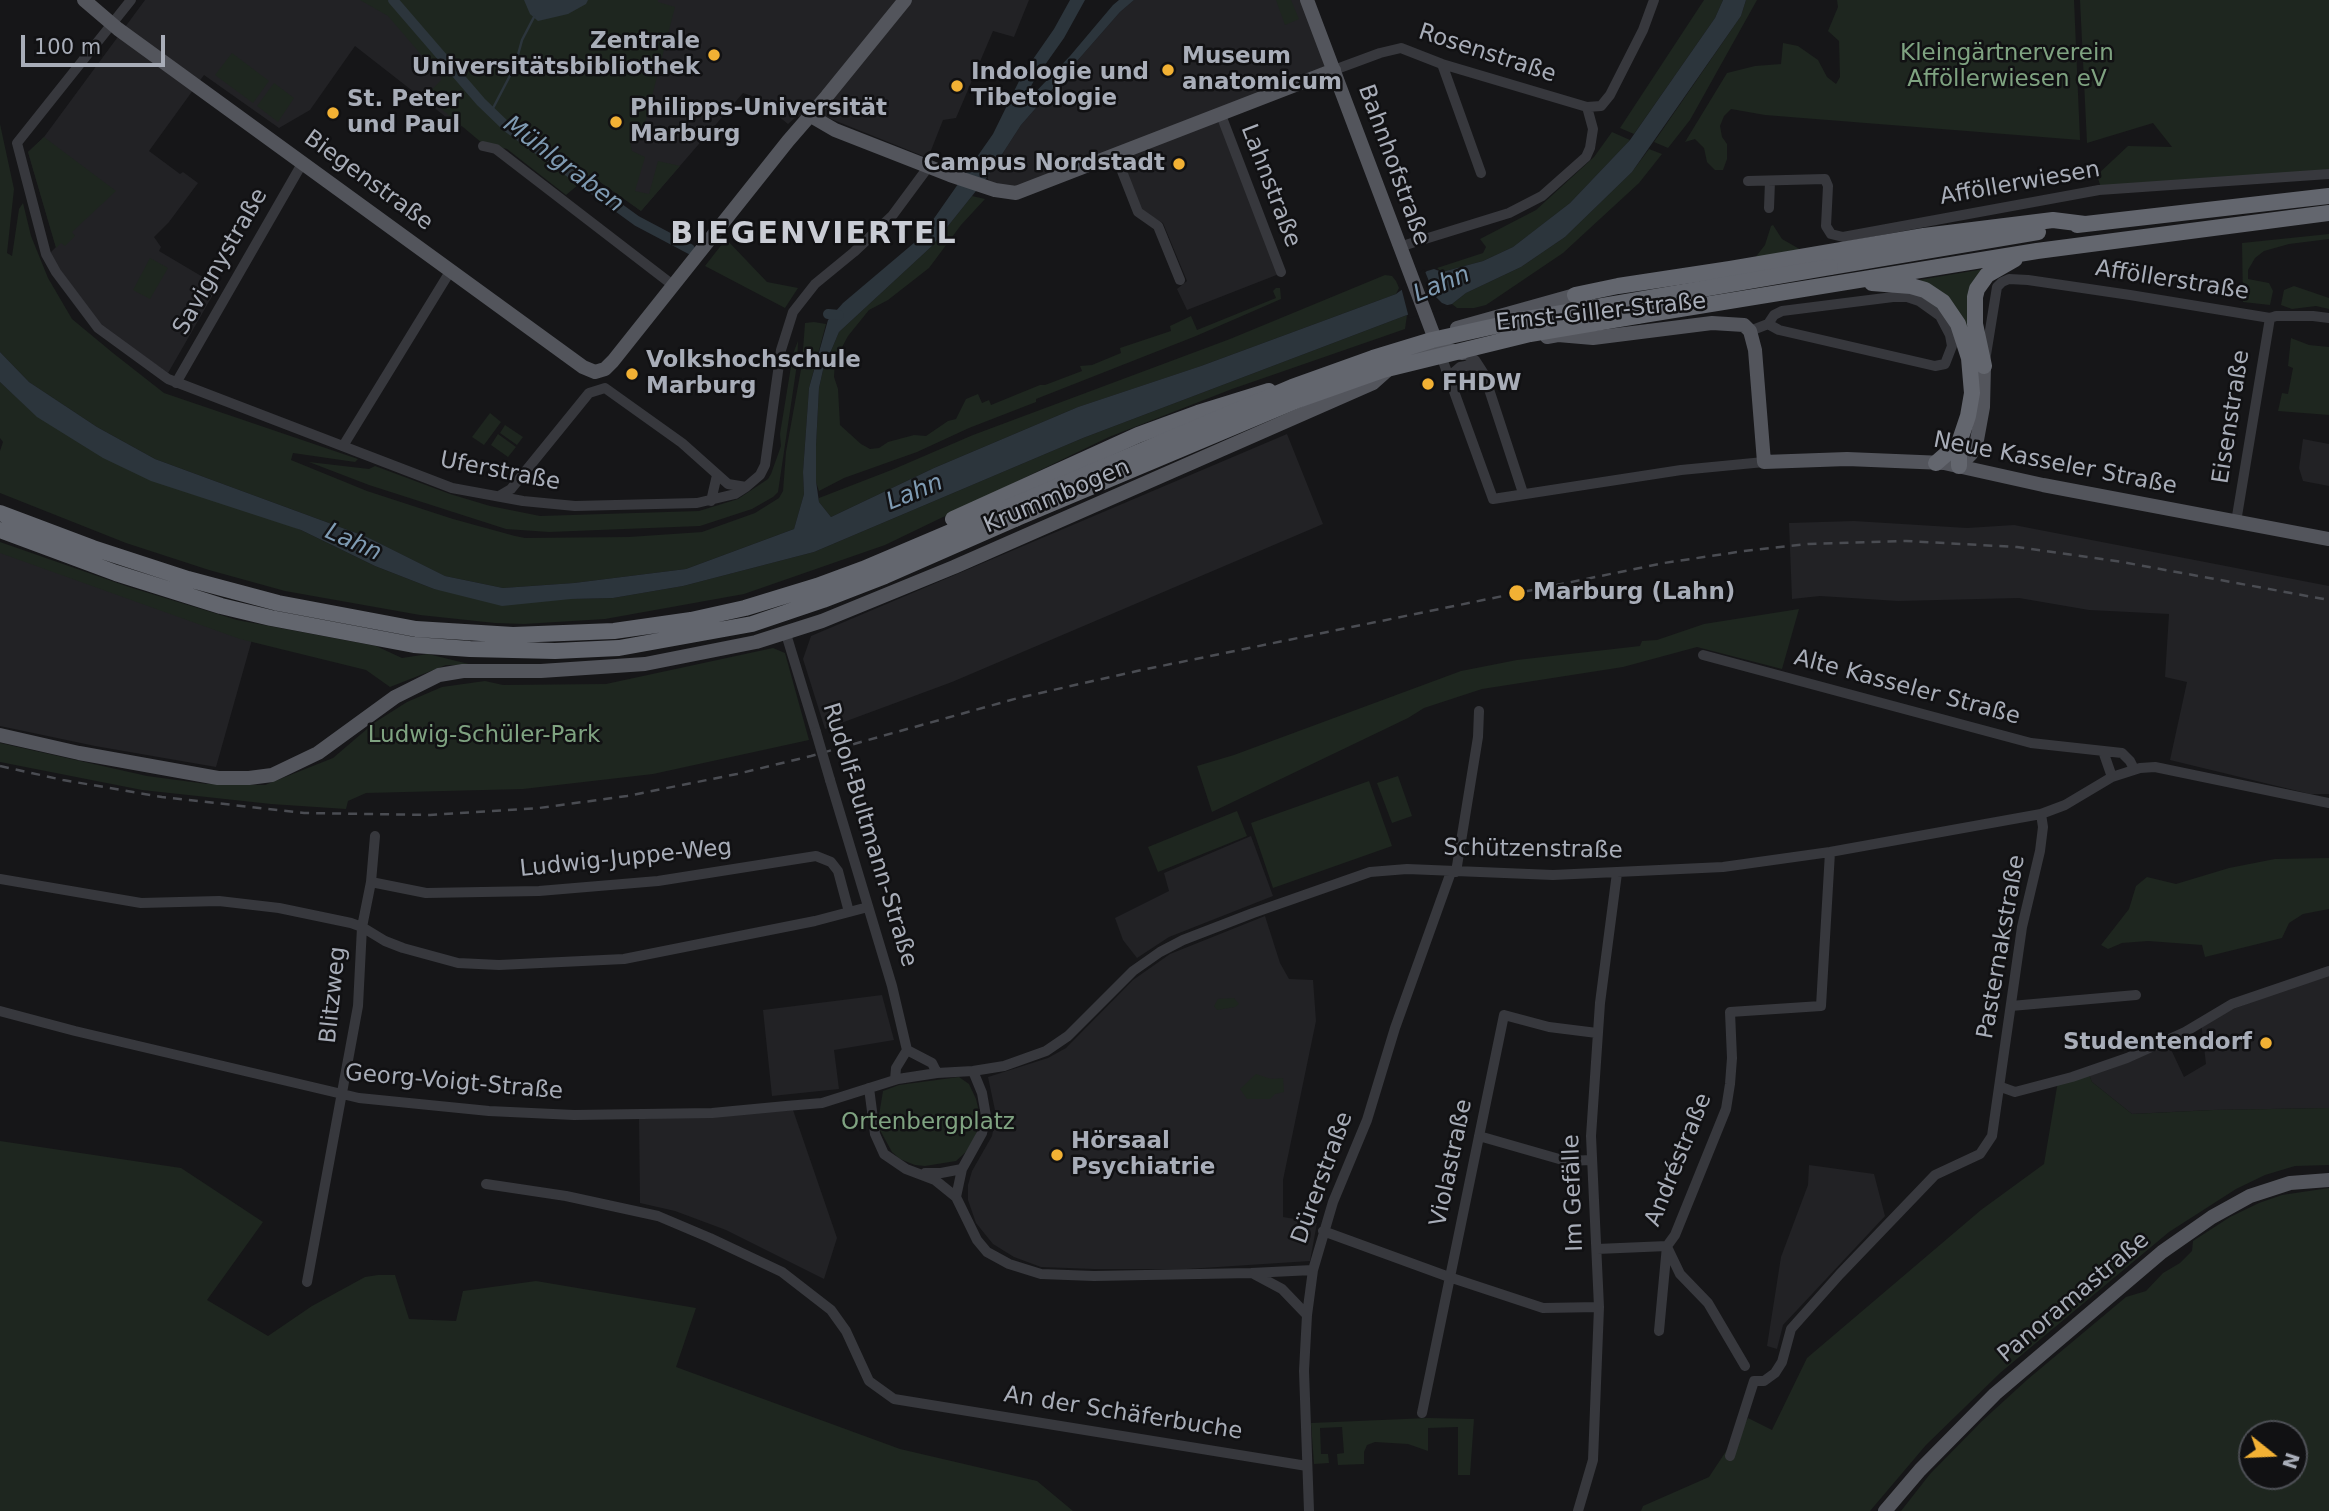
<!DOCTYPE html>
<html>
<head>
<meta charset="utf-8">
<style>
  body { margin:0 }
  #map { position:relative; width:2329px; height:1511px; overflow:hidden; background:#161618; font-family:"DejaVu Sans",sans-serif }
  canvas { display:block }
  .north { position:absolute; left:2238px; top:1420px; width:70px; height:70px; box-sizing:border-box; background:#111113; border:2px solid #4d4f55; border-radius:50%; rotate:108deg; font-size:19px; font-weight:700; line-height:28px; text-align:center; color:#a8adb8 }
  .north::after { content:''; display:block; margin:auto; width:24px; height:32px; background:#f2b134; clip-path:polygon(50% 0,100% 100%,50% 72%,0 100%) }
  .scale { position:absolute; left:21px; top:35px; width:144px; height:32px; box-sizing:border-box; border:4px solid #a8adb8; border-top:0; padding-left:9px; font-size:21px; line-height:24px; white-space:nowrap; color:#a8adb8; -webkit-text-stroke:5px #111113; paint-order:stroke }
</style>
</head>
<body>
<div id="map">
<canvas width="2329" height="1511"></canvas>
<div class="north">N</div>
<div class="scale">100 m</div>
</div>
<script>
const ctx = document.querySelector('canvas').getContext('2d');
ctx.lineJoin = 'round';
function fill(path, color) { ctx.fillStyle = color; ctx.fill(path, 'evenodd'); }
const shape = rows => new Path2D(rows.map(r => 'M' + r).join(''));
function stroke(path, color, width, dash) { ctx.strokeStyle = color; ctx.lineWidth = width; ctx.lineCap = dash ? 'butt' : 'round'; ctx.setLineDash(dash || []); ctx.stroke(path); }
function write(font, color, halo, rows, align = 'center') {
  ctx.font = font + ' "DejaVu Sans",sans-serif'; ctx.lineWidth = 5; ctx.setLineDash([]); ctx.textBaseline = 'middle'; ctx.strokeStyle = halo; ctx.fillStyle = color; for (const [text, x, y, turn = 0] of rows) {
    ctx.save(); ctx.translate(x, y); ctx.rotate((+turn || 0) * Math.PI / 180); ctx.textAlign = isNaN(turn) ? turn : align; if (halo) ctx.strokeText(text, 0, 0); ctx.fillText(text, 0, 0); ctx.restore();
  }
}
fill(shape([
  [145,0,1029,0,1014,37,993,31,956,118,943,120,928,158,821,115,796,117,788,124,755,97,743,93,641,211,483,98,460,128,355,46,310,110,279,128,204,75,149,151,180,174,183,172,198,183,169,222,154,237,161,247,159,251,218,286,168,373,99,325,49,254,56,247,28,152,44,137],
  [1134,0,1304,0,1329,68,1216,109,1279,274,1187,310,1177,289,1187,281,1163,223,1140,210,1116,152,1012,188,991,183,988,179,988,176,1021,125,1120,12],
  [1287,434,1323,524,952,682,825,729,803,659,811,636],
  [2303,439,2329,444,2329,486,2303,481,2299,468],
  [1854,521,1967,528,2014,525,2329,586,2329,794,2310,794,2170,760,2187,682,2165,677,2169,614,2089,610,2019,598,1898,601,1820,596,1792,599,1789,523],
  [0,548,255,629,216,767,95,746,0,726],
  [1251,836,1273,896,1169,937,1137,958,1123,940,1115,918,1169,891,1164,873],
  [1265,916,1280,963,1289,979,1313,980,1316,1021,1283,1180,1283,1217,1317,1223,1310,1261,1187,1269,1094,1269,1041,1267,1014,1257,993,1244,976,1223,968,1200,968,1185,972,1171,992,1136,996,1115,988,1077,1048,1058,1066,1048,1133,980,1170,954],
  [2329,971,2329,1108,2213,1110,2132,1114,2092,1082,2088,1072,2167,1041,2184,1077,2206,1064,2201,1022],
  [882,995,894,1040,834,1050,839,1089,772,1096,763,1010],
  [793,1110,837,1238,824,1279,726,1230,675,1211,640,1203,639,1119],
  [1809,1165,1874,1174,1885,1216,1783,1325,1777,1349,1767,1346,1781,1257,1808,1185]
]), '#222225');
fill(shape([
  [360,0,658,0,658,2,675,7,643,131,639,137,630,142,632,151,645,157,635,191,649,194,658,161,680,166,641,211,590,175,566,195,507,149,482,143,426,96,442,79,388,16],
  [1276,0,1291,0,1299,19,1285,25],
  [1704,0,1723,0,1715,18,1634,134,1620,128],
  [1746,0,1757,0,1690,120,1668,148,1654,142,1741,16],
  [1837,0,2074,0,2080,140,1765,115,1731,109,1724,116,1720,126,1722,137,1727,144,1727,159,1723,170,1715,170,1707,162,1704,148,1695,139,1685,142,1727,73,1755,66,1781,64,1783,43,1798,46,1818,60,1827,77,1836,84,1840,77,1839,41,1828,31,1838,7],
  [2080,0,2329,0,2329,170,2101,188,2097,175,2128,146,2172,147,2153,123,2087,143],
  [232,53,269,81,253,103,215,75],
  [274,83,294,98,278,122,257,106],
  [0,124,14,189,7,253,12,256,19,209,23,203,31,236,48,278,72,319,113,353,164,393,358,459,355,462,293,453,291,460,367,491,453,519,515,536,525,538,629,537,702,532,755,513,779,498,783,491,786,452,802,364,805,323,814,322,826,324,809,388,803,472,804,494,794,529,686,569,574,583,503,588,445,576,367,537,155,459,97,427,29,382,0,352],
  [1612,132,1630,140,1570,203,1530,234,1513,247,1483,261,1442,272,1437,268,1483,253,1486,247,1480,239,1536,210,1594,157],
  [44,137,116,191,72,232,75,236,65,246,61,243,56,248,28,152],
  [1649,149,1662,154,1639,183,1563,253,1486,305,1474,308,1457,308,1452,304,1466,293,1521,267,1565,237,1632,172],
  [972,196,985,199,961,225,929,268,888,300,869,310,848,336,835,360,834,377,838,389,840,425,861,444,870,449,879,448,888,442,914,435,926,436,948,421,956,419,966,399,978,394,982,403,989,400,991,405,1040,385,1045,385,1082,371,1080,366,1092,365,1121,353,1120,348,1171,331,1170,326,1191,316,1197,330,1276,298,1273,291,1276,288,1280,288,1281,299,1196,336,1036,399,1036,402,969,428,917,452,844,478,819,491,816,482,816,446,819,388,823,370,839,332,932,246],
  [1773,225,1782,239,1803,251,1754,259,1765,245,1771,226],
  [2329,234,2329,239,2289,244,2264,251,2255,258,2248,270,2248,279,2269,283,2273,291,2270,305,2243,302,2242,243],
  [726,239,767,282,798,288,785,308,705,266],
  [150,258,168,268,150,299,133,290],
  [1984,269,1977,366,1913,281],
  [1385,275,1392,276,1396,281,1399,288,1396,294,1201,366,1078,407,934,468,831,517,819,502,819,498,894,469,973,435,1230,339],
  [2294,286,2329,298,2329,309,2316,306,2292,309,2281,305,2284,290],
  [1407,315,1405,329,1232,389,1109,437,885,545,744,594,605,619,524,624,495,623,420,615,285,591,209,570,126,543,0,493,0,451,3,442,0,438,0,382,38,417,301,530,375,566,434,589,571,599,613,598,683,586,814,552,1083,438],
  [2291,338,2309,345,2329,347,2329,415,2278,411,2282,393,2288,394,2293,368,2288,366],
  [798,341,797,364,778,492,773,497,752,509,700,526,549,532,506,529,369,485,309,462,369,469,375,466,450,494,490,506,540,516,699,511,738,499,768,479,771,474,781,446,780,434,793,354],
  [490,413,501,422,484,445,472,437],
  [505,425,523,437,517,445,500,433],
  [498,434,516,447,508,457,491,445],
  [0,542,129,587,237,620,376,646,402,658,428,654,473,665,446,665,390,687,366,670,240,639,0,553],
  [1799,609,1782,669,1697,647,1623,667,1482,689,1424,708,1408,718,1212,812,1197,766,1234,755,1461,671,1517,660,1640,646,1642,641,1657,640,1704,624],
  [773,648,785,653,809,740,653,774,523,789,366,793,348,801,346,809,271,804,142,790,0,762,0,743,147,776,207,784,265,785,333,758,374,723,407,702,442,687,485,681,503,685,606,684],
  [1398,776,1412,816,1392,823,1377,783],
  [1369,781,1392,846,1273,888,1251,823],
  [1237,811,1247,836,1158,872,1148,847],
  [2329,858,2329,909,2303,914,2289,923,2282,938,2205,957,2202,945,2148,941,2122,943,2108,949,2101,945,2129,909,2136,886,2147,877,2176,884,2229,868,2275,859],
  [1234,998,1239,1004,1235,1007,1217,1010,1214,1006,1218,999],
  [2088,1072,2092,1082,2132,1114,2213,1110,2329,1108,2329,1165,2295,1166,2265,1175,2236,1189,2169,1232,2000,1373,1926,1445,1870,1511,1641,1511,1643,1506,1709,1477,1748,1418,1772,1430,1807,1358,1981,1210,2044,1164,2058,1081],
  [1256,1074,1271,1079,1283,1078,1284,1092,1275,1094,1270,1099,1247,1099,1240,1089],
  [959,1077,969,1084,976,1099,980,1116,975,1139,967,1151,956,1161,925,1166,915,1165,900,1159,892,1152,880,1130,879,1115,883,1091,899,1085],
  [0,1141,181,1168,263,1222,207,1300,268,1336,312,1306,365,1277,378,1275,395,1275,409,1319,456,1321,463,1291,536,1281,696,1308,676,1367,900,1449,1037,1481,1073,1511,0,1511],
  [2329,1188,2329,1511,1901,1511,1930,1474,1982,1421,2028,1379,2126,1297,2146,1291,2163,1273,2180,1263,2192,1251,2193,1241,2230,1217,2259,1203,2282,1195],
  [2252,1434,2294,1434,2294,1476,2252,1476],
  [1428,1418,1474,1419,1470,1475,1458,1475,1458,1427,1428,1428,1428,1451,1408,1444,1375,1442,1367,1445,1364,1452,1364,1464,1338,1465,1337,1454,1344,1453,1342,1427,1320,1428,1321,1454,1328,1454,1329,1463,1314,1464,1311,1423]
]), '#1e261f');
fill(shape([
  [524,0,588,0,586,4,568,14,538,21,530,14],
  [1070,0,1085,0,1064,38,1035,79,1026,95,1026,102,1070,56,1113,5,1119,0,1134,0,1120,12,1021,125,988,176,932,246,839,332,823,370,819,388,816,446,816,481,819,502,831,517,934,468,1078,407,1201,366,1396,294,1427,271,1434,269,1442,272,1483,261,1513,247,1570,203,1630,140,1715,18,1723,0,1746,0,1741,16,1632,172,1565,237,1521,267,1466,293,1452,304,1407,315,1083,438,814,552,683,586,613,598,571,599,502,606,434,589,375,566,301,530,151,481,103,458,37,417,0,382,0,352,29,382,97,427,155,459,367,537,445,576,503,588,574,583,686,569,794,529,804,494,803,472,809,388,828,320,843,303,921,237,993,134,1022,75,1054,29]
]), '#2c353c');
fill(shape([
  [1424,269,1435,296,1442,303,1452,307,1409,318,1401,287]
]), '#161618');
stroke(shape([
  [491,112,515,66,522,40,534,17]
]), '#2c353c', 2.5);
stroke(shape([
  [393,0,481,102,507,127,637,221,690,249],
  [828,314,839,315]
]), '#2c353c', 10);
stroke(shape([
  [131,0,17,143,46,254,56,272,98,328,168,379,452,488,523,501,575,506,697,503,735,494,746,487,760,475,765,465,781,350,793,312,815,284,854,252,892,216,929,166],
  [1442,64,1481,173],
  [1334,70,1380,53,1401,48,1442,64,1587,107,1601,106,1610,95,1643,30,1654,0],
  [1221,115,1281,272],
  [483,146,496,149,674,286],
  [1116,156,1138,212,1158,226,1180,280],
  [1748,181,1825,179,1828,186,1826,226,1831,234,1843,237,2099,190,2329,174],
  [1769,208,1770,181],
  [1399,247,1509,213,1542,196,1586,157,1590,148,1593,129,1587,107],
  [1750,331,1768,324,1774,315,1782,311,1893,297,1907,297,1919,301,1940,316,1950,335,1952,346,1945,364,1935,366,1779,330,1768,324],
  [1439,350,1493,499,1681,470,1764,462],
  [1463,353,1475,360,1484,374,1523,493],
  [1985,361,1997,287,2002,282,2009,279,2028,280,2130,295,2270,318,2276,316,2313,316,2329,318],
  [176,383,303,162],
  [1452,384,1453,373,1460,367,1471,365,1480,371],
  [343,446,451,270],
  [499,496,511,489,589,393,605,388,682,443,728,484,746,487],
  [711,501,717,475],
  [2236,522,2270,318],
  [786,634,816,732],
  [1703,655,2031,743,2122,753,2130,761,2134,769],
  [2103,751,2112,777],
  [830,780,892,986,907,1050,896,1068,895,1080],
  [1456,872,1478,737,1479,711],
  [0,879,141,903,219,901,279,908,351,923,362,927,385,941,403,948,458,963,499,965,624,959,815,921,868,907],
  [371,882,426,893,539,891,658,881,816,856,831,862,838,871,849,912],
  [2011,1006,2136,995],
  [0,1011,75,1031,359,1098,489,1111,574,1115,712,1113,786,1106,822,1103,898,1079,937,1073,973,1071,1004,1066,1046,1051,1068,1036,1133,971,1160,952,1183,940,1253,913,1370,872,1407,869,1553,875,1723,867,1830,852,2041,814,2065,805,2112,777,2140,768,2155,767,2329,803],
  [907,1050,932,1063,937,1073],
  [2001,1087,2015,1092,2072,1077,2127,1058,2185,1032,2232,1004,2329,971],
  [869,1088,875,1134,884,1154,906,1169,935,1180,956,1197,977,1240,987,1252,1009,1264,1041,1274,1094,1276,1251,1273,1313,1270],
  [1479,1136,1566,1161,1592,1160],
  [925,1173,941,1173,962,1169],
  [486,1184,566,1196,658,1216,710,1238,782,1272,831,1310,846,1331,869,1381,894,1399,1307,1466],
  [956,1197,962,1169,982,1133,986,1116,982,1093,973,1071],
  [1323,1231,1449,1277,1543,1308,1599,1307],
  [1597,1249,1667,1246],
  [1668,1249,1680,1274,1708,1303,1745,1366],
  [1254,1274,1282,1289,1307,1315],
  [307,1282,358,1006,362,927,371,882,375,836],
  [1659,1331,1667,1246,1675,1235,1726,1109,1730,1084,1732,1058,1730,1012,1821,1006,1830,852],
  [1422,1413,1504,1015,1549,1027,1597,1033],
  [1730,1456,1754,1381,1764,1381,1775,1373,1782,1362,1791,1329,1840,1274,1935,1175,1980,1154,1992,1136,2022,927,2040,851,2043,827,2041,814],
  [1309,1511,1304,1371,1307,1315,1313,1270,1333,1202,1367,1120,1395,1028,1451,872],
  [1578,1511,1593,1460,1599,1307,1591,1136,1600,1003,1617,873]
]), '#37383d', 10);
stroke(shape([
  [84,0,118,29,583,367,595,372,605,369,613,361,788,141,827,96,905,0],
  [1307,0,1438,347],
  [811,116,835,130,950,175,995,190,1016,193,1334,70],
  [1457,328,1575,295,1585,299],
  [1547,337,1558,335,1593,338,1712,323,1744,325,1750,331,1755,350,1764,462,1847,459,1944,463,2043,485,2329,539],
  [1959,466,1971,454,1977,440,1983,407,1984,366],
  [0,735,79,753,218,778,249,778,272,775,318,753,395,697,439,675,463,671,541,671,645,664,756,642,822,621,954,567,1373,383,1400,359,1438,347,1462,353],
  [1885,1511,1920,1470,1995,1394,2162,1252,2212,1217,2250,1196,2290,1183,2329,1180]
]), '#53555c', 14);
stroke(shape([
  [2077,225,2329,196],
  [1830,267,2038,232],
  [1872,283,1911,286,1925,290,1943,302,1958,324,1969,358,1972,393,1968,416,1959,443,1959,466],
  [1575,295,1618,286,1730,269,1924,236,2053,220,2085,224],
  [1637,316,2037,251,2329,213],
  [1984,366,1975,324,1975,297,1977,289,1987,275,2015,259],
  [1936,463,1959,443],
  [0,513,93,548,188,579,278,603,416,629,513,635,614,631,691,620,745,608,817,586,863,569,1009,507],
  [953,519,1138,435,1198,413,1269,391],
  [0,530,116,573,221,606,271,618,414,645,470,649,555,651,619,648,752,624,823,600,885,576,1015,519]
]), '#63666e', 16);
stroke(shape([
  [0,766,63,780,162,797,304,813,430,815,539,808,627,796,737,774,811,756,1018,698,1137,671,1664,563,1744,551,1808,544,1906,541,2017,547,2122,562,2329,600]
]), '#4a4c52', 2.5, [9, 7]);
stroke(shape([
  [816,732,830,780]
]), '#37383d', 10);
stroke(shape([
  [1009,507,1292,387,1373,358,1432,340,1527,319,1830,267],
  [1015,519,1298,400,1383,370,1530,334,1637,316]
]), '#63666e', 16);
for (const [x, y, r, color] of [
  [714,55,7,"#f2b134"],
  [1168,70,7,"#f2b134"],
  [957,86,7,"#f2b134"],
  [333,113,7,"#f2b134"],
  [616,122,7,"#f2b134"],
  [1179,164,7,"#f2b134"],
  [632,374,7,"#f2b134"],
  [1428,384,7,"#f2b134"],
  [1517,593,9,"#f2b134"],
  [2266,1043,7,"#f2b134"],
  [1057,1155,7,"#f2b134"]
]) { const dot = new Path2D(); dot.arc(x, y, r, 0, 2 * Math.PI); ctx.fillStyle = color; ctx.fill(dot); stroke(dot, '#111113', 2.5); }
write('bold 23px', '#a8adb8', '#111113', [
  ["Zentrale",700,42,"right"],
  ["Universitätsbibliothek",700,68,"right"],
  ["Museum",1182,57],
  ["anatomicum",1182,83],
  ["Indologie und",971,73],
  ["Tibetologie",971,99],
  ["St. Peter",347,100],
  ["und Paul",347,126],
  ["Philipps-Universität",630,109],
  ["Marburg",630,135],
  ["Campus Nordstadt",1165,164,"right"],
  ["Volkshochschule",646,361],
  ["Marburg",646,387],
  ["FHDW",1442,384],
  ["Marburg (Lahn)",1533,593],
  ["Studentendorf",2252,1043,"right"],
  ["Hörsaal",1071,1142],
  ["Psychiatrie",1071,1168]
], 'left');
write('23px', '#a8adb8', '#111113', [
  ["Rosenstraße",1487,54,18],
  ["Bahnhofstraße",1393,165,70],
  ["Biegenstraße",368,181,36],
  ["Afföllerwiesen",2020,184,-10],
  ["Lahnstraße",1270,186,69],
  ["Savignystraße",221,262,-60],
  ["Afföllerstraße",2172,281,9],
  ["Ernst-Giller-Straße",1601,313,-6],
  ["Eisenstraße",2232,417,-81],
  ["Neue Kasseler Straße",2055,464,11],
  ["Uferstraße",500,472,11],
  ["Krummbogen",1057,497,-23],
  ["Alte Kasseler Straße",1907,688,15],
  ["Rudolf-Bultmann-Straße",869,835,73],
  ["Schützenstraße",1533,850,1],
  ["Ludwig-Juppe-Weg",626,859,-6],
  ["Pasternakstraße",2002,947,-80],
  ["Blitzweg",334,995,-84],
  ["Georg-Voigt-Straße",454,1083,5],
  ["Andréstraße",1679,1160,-68],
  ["Violastraße",1452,1163,-78],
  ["Dürerstraße",1323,1178,-70],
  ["Im Gefälle",1574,1193,-92],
  ["Panoramastraße",2074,1298,-40],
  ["An der Schäferbuche",1123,1414,9]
]);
write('23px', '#7fa381', '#111113', [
  ["Kleingärtnerverein",2007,54],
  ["Afföllerwiesen eV",2007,80],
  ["Ludwig-Schüler-Park",484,736],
  ["Ortenbergplatz",928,1123]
]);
write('italic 24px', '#7f9bb3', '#111113', [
  ["Mühlgraben",563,165,37],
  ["Lahn",1442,285,-22],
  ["Lahn",915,493,-22],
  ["Lahn",353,543,24]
]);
ctx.letterSpacing = '2px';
write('bold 30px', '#c9ccd4', '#111113', [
  ["BIEGENVIERTEL",814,235]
]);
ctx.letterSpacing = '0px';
</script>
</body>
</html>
